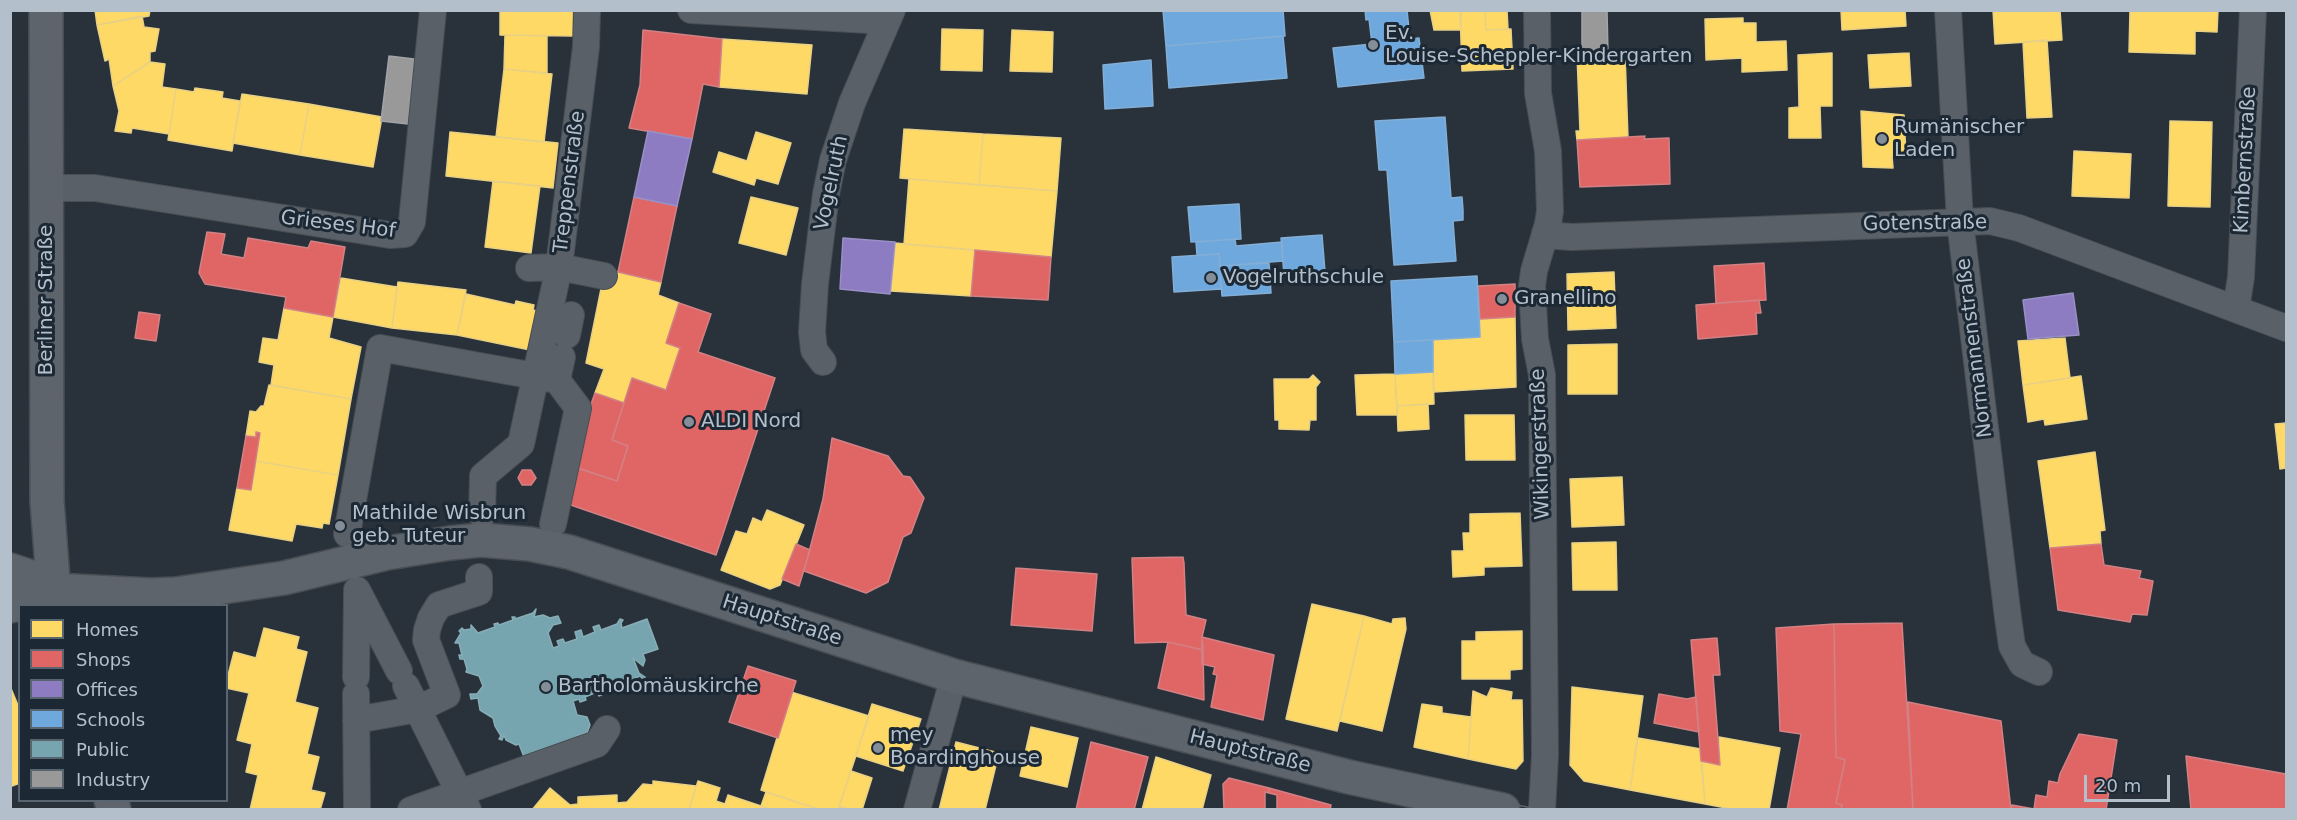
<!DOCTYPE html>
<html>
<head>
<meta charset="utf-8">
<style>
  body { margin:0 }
  #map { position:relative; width:2297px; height:820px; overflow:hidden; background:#29323a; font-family:"DejaVu Sans",sans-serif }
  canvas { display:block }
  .frame { position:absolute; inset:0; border:12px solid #b3bfcb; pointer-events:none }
  .legend { position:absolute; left:18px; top:604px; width:210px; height:198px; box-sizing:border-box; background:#1c2935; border:2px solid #586571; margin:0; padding:8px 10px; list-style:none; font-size:18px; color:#b3bfcb }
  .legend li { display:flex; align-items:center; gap:12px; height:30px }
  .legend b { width:30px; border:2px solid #586571 }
  .scale { position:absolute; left:2084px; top:775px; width:86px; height:27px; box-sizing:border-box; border:3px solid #b3bfcb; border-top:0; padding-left:8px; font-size:18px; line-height:21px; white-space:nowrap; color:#b3bfcb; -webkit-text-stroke:4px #1c2935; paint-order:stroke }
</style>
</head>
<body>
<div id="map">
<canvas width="2297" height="820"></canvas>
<div class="frame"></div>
<ul class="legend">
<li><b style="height:16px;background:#ffd966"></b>Homes</li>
<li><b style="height:16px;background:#e06666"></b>Shops</li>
<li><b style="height:16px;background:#8e7cc3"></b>Offices</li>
<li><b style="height:16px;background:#6fa8dc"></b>Schools</li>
<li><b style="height:16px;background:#76a5af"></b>Public</li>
<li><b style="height:16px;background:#999"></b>Industry</li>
</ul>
<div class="scale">20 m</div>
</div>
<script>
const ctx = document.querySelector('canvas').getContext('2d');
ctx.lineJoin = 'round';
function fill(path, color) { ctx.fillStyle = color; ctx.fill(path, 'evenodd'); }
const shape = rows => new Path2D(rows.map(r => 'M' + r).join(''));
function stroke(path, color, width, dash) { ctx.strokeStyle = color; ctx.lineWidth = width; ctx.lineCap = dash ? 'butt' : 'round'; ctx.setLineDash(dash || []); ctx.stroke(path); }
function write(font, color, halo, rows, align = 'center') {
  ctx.font = font + ' "DejaVu Sans",sans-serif'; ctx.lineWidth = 6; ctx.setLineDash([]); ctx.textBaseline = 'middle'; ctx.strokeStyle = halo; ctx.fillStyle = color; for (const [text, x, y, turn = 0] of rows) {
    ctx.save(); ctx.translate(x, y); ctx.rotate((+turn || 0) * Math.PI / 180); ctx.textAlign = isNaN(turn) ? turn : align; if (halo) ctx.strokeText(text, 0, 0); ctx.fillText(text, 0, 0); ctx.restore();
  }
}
const homes = shape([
  [95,10,150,10,149,16,97,25,95,10],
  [500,10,574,10,573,36,500,35,500,10],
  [1430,10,1461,10,1461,30,1434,30,1430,10],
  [1485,10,1507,10,1508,29,1486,30,1485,10],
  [1485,10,1486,30,1511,29,1513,69,1462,71,1460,11,1485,10],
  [1841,10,1905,10,1906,26,1842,30,1841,10],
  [1993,10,2060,10,2062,40,1995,44,1993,10],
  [2130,10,2218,10,2217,32,2195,31,2195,54,2129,52,2130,10],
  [142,16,144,27,159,29,155,51,150,52,150,62,113,86,109,59,105,61,97,25,142,16],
  [1743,18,1743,23,1756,23,1756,42,1786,41,1787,70,1742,72,1742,58,1706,60,1705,19,1743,18],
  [942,29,983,30,982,71,941,70,942,29],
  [1012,30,1053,32,1052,72,1010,71,1012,30],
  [505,35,547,36,547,73,504,69,505,35],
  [722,39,812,45,807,94,719,87,722,39],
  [2047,40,2052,117,2027,118,2023,42,2047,40],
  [1625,53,1628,138,1577,140,1576,131,1580,131,1577,55,1625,53],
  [1832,53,1832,106,1820,106,1821,138,1789,138,1789,108,1799,107,1798,55,1832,53],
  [1909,53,1911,86,1870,88,1868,55,1909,53],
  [150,62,165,64,162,87,176,89,169,134,132,128,131,133,115,131,119,111,113,86,150,62],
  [504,69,552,74,544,142,496,137,504,69],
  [195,88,223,92,222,98,240,101,232,151,168,140,176,89,194,92,195,88],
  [242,94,309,104,300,155,233,143,242,94],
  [309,104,382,117,373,167,300,155,309,104],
  [1861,111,1904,115,1906,156,1892,156,1893,168,1863,167,1861,111],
  [2170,121,2212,122,2210,207,2168,206,2170,121],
  [904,129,983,134,979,185,900,178,904,129],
  [450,132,558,143,553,188,446,176,450,132],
  [756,132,791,143,778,184,756,178,754,185,713,172,719,152,747,161,756,132],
  [983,134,1061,138,1057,191,979,185,983,134],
  [2074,151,2131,154,2129,198,2072,196,2074,151],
  [909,179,1057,191,1051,257,904,244,909,179],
  [493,181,540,186,531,253,485,247,493,181],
  [751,197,798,208,786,255,739,243,751,197],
  [895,243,975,250,971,296,891,291,895,243],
  [605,269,661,282,658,295,679,303,666,343,680,348,666,390,632,378,624,403,595,393,604,369,586,363,605,269],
  [1614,272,1616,328,1568,330,1567,274,1614,272],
  [341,278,397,287,392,328,333,317,341,278],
  [398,282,466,290,457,335,392,328,398,282],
  [466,294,515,305,516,301,534,305,533,310,538,311,530,350,457,335,466,294],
  [284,308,333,317,329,338,361,347,351,399,271,385,274,365,259,362,263,338,278,340,284,308],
  [1515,317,1516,387,1434,392,1433,340,1480,337,1480,319,1515,317],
  [2065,338,2070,378,2023,385,2018,341,2065,338],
  [1617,344,1617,394,1568,394,1568,345,1617,344],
  [1433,372,1434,404,1397,406,1395,374,1433,372],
  [1395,374,1397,415,1357,415,1355,375,1395,374],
  [1313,375,1320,382,1316,387,1316,420,1310,420,1309,430,1279,429,1279,420,1275,420,1274,379,1309,379,1313,375],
  [2081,376,2087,419,2045,425,2044,419,2028,422,2023,385,2081,376],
  [269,385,351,399,338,475,255,461,260,433,256,432,256,437,246,436,250,411,256,412,261,406,264,406,269,385],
  [1428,404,1429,429,1398,431,1397,406,1428,404],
  [1465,415,1514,415,1515,460,1466,460,1465,415],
  [2286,423,2286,468,2280,469,2275,424,2286,423],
  [2095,452,2105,530,2100,531,2101,544,2050,548,2038,461,2095,452],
  [255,461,338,475,329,524,323,523,322,528,296,524,292,541,229,530,237,488,251,490,256,463,255,461],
  [1622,477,1624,525,1572,527,1570,479,1622,477],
  [767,510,804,525,780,585,770,589,721,570,736,531,747,534,753,518,762,522,767,510],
  [1520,513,1522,566,1484,567,1484,575,1453,577,1452,551,1464,551,1463,533,1470,533,1470,514,1520,513],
  [1616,542,1617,590,1573,590,1572,543,1616,542],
  [1312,604,1364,616,1337,731,1286,719,1312,604],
  [1364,616,1392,624,1393,619,1405,618,1406,629,1382,731,1340,721,1364,616],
  [264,628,299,637,296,649,307,652,295,702,318,708,307,754,319,757,311,790,325,793,320,810,250,810,258,775,246,772,252,744,237,740,249,693,226,688,226,683,234,652,256,658,264,628],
  [1522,631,1522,669,1510,670,1510,679,1462,679,1462,641,1476,641,1476,632,1522,631],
  [10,686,20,710,20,783,12,786,10,686],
  [1572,687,1643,696,1630,790,1584,781,1570,765,1572,687],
  [1491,688,1512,692,1511,700,1522,700,1523,761,1516,769,1468,759,1473,691,1487,697,1491,688],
  [791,692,869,716,838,810,821,810,761,790,791,692],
  [872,704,921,719,903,771,856,756,872,704],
  [1422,704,1442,707,1442,713,1471,717,1468,759,1414,747,1422,704],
  [1031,727,1078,738,1067,787,1020,776,1031,727],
  [1719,737,1780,748,1769,810,1737,810,1705,804,1701,761,1720,765,1719,737],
  [1638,738,1701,749,1705,804,1630,790,1638,738],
  [956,742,999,753,985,810,939,810,956,742],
  [1156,757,1211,775,1202,810,1142,810,1156,757],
  [851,771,872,778,862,810,850,810,839,806,851,771],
  [653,781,696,786,689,810,532,810,550,788,570,805,578,804,578,797,617,795,617,803,627,802,643,784,653,785,653,781],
  [698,781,720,788,716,801,725,804,728,795,773,810,689,810,698,781],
  [766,792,821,810,773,810,761,806,766,792]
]);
fill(homes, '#ffd966');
stroke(homes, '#e8d184', 1.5);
const shops = shape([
  [643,30,722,39,719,87,703,84,692,139,629,128,640,85,643,30],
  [1645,136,1644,139,1669,138,1670,184,1580,187,1577,140,1645,136],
  [634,197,677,206,661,282,618,272,634,197],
  [207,232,225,234,221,254,244,258,248,238,308,248,311,241,345,247,333,317,284,308,286,297,205,284,199,273,207,232],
  [975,250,1051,257,1048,300,971,296,975,250],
  [1764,263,1766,300,1716,303,1714,266,1764,263],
  [1515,284,1515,317,1480,319,1478,286,1515,284],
  [1759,300,1761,313,1756,313,1757,334,1698,339,1696,305,1759,300],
  [679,303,711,314,698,352,775,378,716,555,562,502,574,467,617,481,628,446,612,440,632,378,666,390,680,348,666,343,679,303],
  [139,312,160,315,156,341,135,338,139,312],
  [595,393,624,403,612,440,628,446,617,481,569,465,595,393],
  [256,432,260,433,251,490,237,488,246,436,256,437,256,432],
  [832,438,888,456,903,476,910,477,924,498,911,533,903,537,888,582,866,593,804,571,823,499,832,438],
  [522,470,531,470,536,478,531,485,522,485,518,478,522,470],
  [796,544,810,550,799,586,782,579,796,544],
  [2101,544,2104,565,2141,571,2139,578,2153,581,2147,615,2132,614,2130,622,2058,610,2050,548,2101,544],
  [1183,557,1184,563,1186,615,1206,620,1202,637,1203,650,1168,642,1135,643,1132,558,1183,557],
  [1016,568,1097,574,1092,631,1011,625,1016,568],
  [1902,623,1913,810,1841,810,1842,805,1836,803,1845,760,1836,757,1834,624,1902,623],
  [1834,624,1836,757,1845,760,1836,803,1842,805,1841,810,1787,810,1801,734,1780,731,1776,628,1834,624],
  [1202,637,1274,655,1263,720,1211,707,1217,675,1213,674,1215,667,1202,664,1202,637],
  [1717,638,1720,675,1713,675,1720,765,1701,761,1691,640,1717,638],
  [1168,642,1203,650,1204,700,1158,688,1168,642],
  [748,666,796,681,778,738,729,722,748,666],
  [1659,694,1687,699,1696,697,1699,732,1654,723,1659,694],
  [1908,702,2001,721,2011,810,1913,810,1908,702],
  [2079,734,2117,740,2106,810,2011,810,2012,805,2034,809,2036,795,2047,797,2049,781,2058,783,2060,774,2079,734],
  [1091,742,1148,757,1134,810,1076,810,1091,742],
  [2186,756,2286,774,2286,810,2191,810,2186,756],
  [1229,778,1269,788,1269,793,1265,792,1265,810,1224,810,1223,784,1229,778],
  [1269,788,1331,805,1330,810,1277,810,1277,795,1269,793,1269,788]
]);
fill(shops, '#e06666');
stroke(shops, '#d28184', 1.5);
const offices = shape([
  [648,131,692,139,677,206,634,197,648,131],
  [843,238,895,242,890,294,840,289,843,238],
  [2073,293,2079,335,2028,339,2023,300,2073,293]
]);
fill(offices, '#8e7cc3');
stroke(offices, '#9990c5', 1.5);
const schools = shape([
  [1163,10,1283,10,1285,36,1166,46,1163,10],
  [1365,10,1407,10,1410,39,1419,38,1424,78,1338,87,1333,48,1372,44,1369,19,1366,20,1365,10],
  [1283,36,1287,78,1169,88,1166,46,1283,36],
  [1151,60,1153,106,1105,109,1103,65,1151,60],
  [1445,117,1451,198,1462,197,1463,210,1463,220,1453,221,1456,261,1394,265,1387,170,1379,170,1375,121,1445,117],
  [1239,204,1241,239,1191,242,1188,207,1239,204],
  [1322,235,1325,272,1284,275,1281,238,1322,235],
  [1235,239,1236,246,1282,242,1283,261,1220,266,1219,254,1197,255,1196,242,1235,239],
  [1219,254,1221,289,1174,292,1172,257,1219,254],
  [1269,263,1271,293,1222,296,1220,266,1269,263],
  [1477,276,1480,337,1394,342,1391,281,1477,276],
  [1433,340,1433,372,1395,374,1394,342,1433,340]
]);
fill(schools, '#6fa8dc');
stroke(schools, '#83afd7', 1.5);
const public = shape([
  [536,609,534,617,543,615,550,618,558,616,561,623,553,625,548,633,553,648,559,646,557,641,563,639,565,643,577,639,575,632,581,630,583,637,595,632,593,627,599,625,601,630,617,624,620,619,623,620,621,623,622,628,647,619,658,649,643,654,645,660,643,666,633,658,639,673,645,677,645,681,640,676,620,684,621,686,617,687,616,685,602,691,603,694,599,696,597,692,585,697,586,700,580,702,579,699,573,701,577,715,587,717,590,725,587,733,576,736,577,739,527,765,519,744,516,745,506,740,504,735,502,740,499,739,501,736,495,726,493,718,480,710,478,698,471,699,470,694,477,694,483,686,479,676,466,672,467,669,464,659,460,659,459,655,462,655,459,643,455,643,461,633,459,631,462,628,464,630,471,629,471,625,478,633,495,627,494,624,498,623,499,625,513,620,512,617,515,617,515,619,533,613,536,609]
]);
fill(public, '#76a5af');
stroke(public, '#88adb7', 1.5);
const industry = shape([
  [1582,10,1607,10,1608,54,1582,55,1582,10],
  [389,56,414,59,408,124,381,121,389,56]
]);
fill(industry, '#999');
stroke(industry, '#a1a4a8', 1.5);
const street = shape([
  [691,10,887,21],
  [1537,10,1538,93,1548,151,1550,211,1548,224,1534,271,1532,286,1535,339,1542,375,1545,755,1542,810],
  [1948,10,1960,221,2008,618,2012,646,2022,664,2039,672],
  [48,188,95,188,390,235,405,234,412,222,433,10],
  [1545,233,1558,236,1572,237,1990,221,2019,228,2286,328],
  [529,268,559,267,604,276],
  [2236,309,2241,277,2253,10],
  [567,335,571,315],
  [823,362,814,350,812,332,815,284,826,194,833,160,852,103,892,10],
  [482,515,483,476,521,444,559,267,586,47,587,10],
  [553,524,578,408,557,380,562,357],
  [347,534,380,348,557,380],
  [357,590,399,671],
  [356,677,357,593],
  [406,686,468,810],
  [356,694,357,810],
  [356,720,418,709,447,695,426,640,427,630,431,618,439,605,479,592,479,577],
  [411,810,597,744,607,729],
  [917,810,954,676]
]);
const secondary = shape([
  [46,10,47,501,55,606],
  [10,570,31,577,54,590,151,595,176,594,284,578,387,553,450,543,481,540,530,544,569,552,954,676,1349,777,1503,810],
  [10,606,24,603,54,590],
  [111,800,114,810]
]);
stroke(street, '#484e54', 28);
stroke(secondary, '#484e54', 36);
stroke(street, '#5a6067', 26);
stroke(secondary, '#5e646c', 33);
stroke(shape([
  [10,569,53,575,132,580,200,580,286,569,364,550,445,536,481,534,521,537,558,543,605,555,991,680,1102,710,1349,771,1542,810],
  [10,602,127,606],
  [137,606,194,600,284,584,429,551,480,547,527,551,566,559,952,681,1099,720,1347,782,1477,810]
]), '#5d646b', 1.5);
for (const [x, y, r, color] of [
  [1373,45,6,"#838e98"],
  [1882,139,6,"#838e98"],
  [1211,278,6,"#838e98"],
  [1502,299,6,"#838e98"],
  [689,422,6,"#838e98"],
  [340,526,6,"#838e98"],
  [546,687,6,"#838e98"],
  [878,748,6,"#838e98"]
]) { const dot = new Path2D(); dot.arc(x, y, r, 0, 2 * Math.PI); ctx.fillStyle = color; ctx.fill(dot); stroke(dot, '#1c2935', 2); }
write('20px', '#b3bfcb', '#1c2935', [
  ["Ev.",1385,34],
  ["Louise-Scheppler-Kindergarten",1385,57],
  ["Rumänischer",1894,128],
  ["Laden",1894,151],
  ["Vogelruthschule",1223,278],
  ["Granellino",1514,299],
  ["ALDI Nord",701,422],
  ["Mathilde Wisbrun",352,514],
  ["geb. Tuteur",352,537],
  ["Bartholomäuskirche",558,687],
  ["mey",890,736],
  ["Boardinghouse",890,759]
], 'left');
write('20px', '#b3bfcb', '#1c2935', [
  ["Kimbernstraße",2246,160,-87],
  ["Treppenstraße",570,182,-83],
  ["Vogelruth",832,183,-78],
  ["Gotenstraße",1925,224,-1],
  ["Grieses Hof",338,225,7],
  ["Berliner Straße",47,300,-90],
  ["Normannenstraße",1975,348,-97],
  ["Wikingerstraße",1541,444,-92],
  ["Hauptstraße",782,621,18],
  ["Hauptstraße",1250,752,14]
]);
</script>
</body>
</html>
